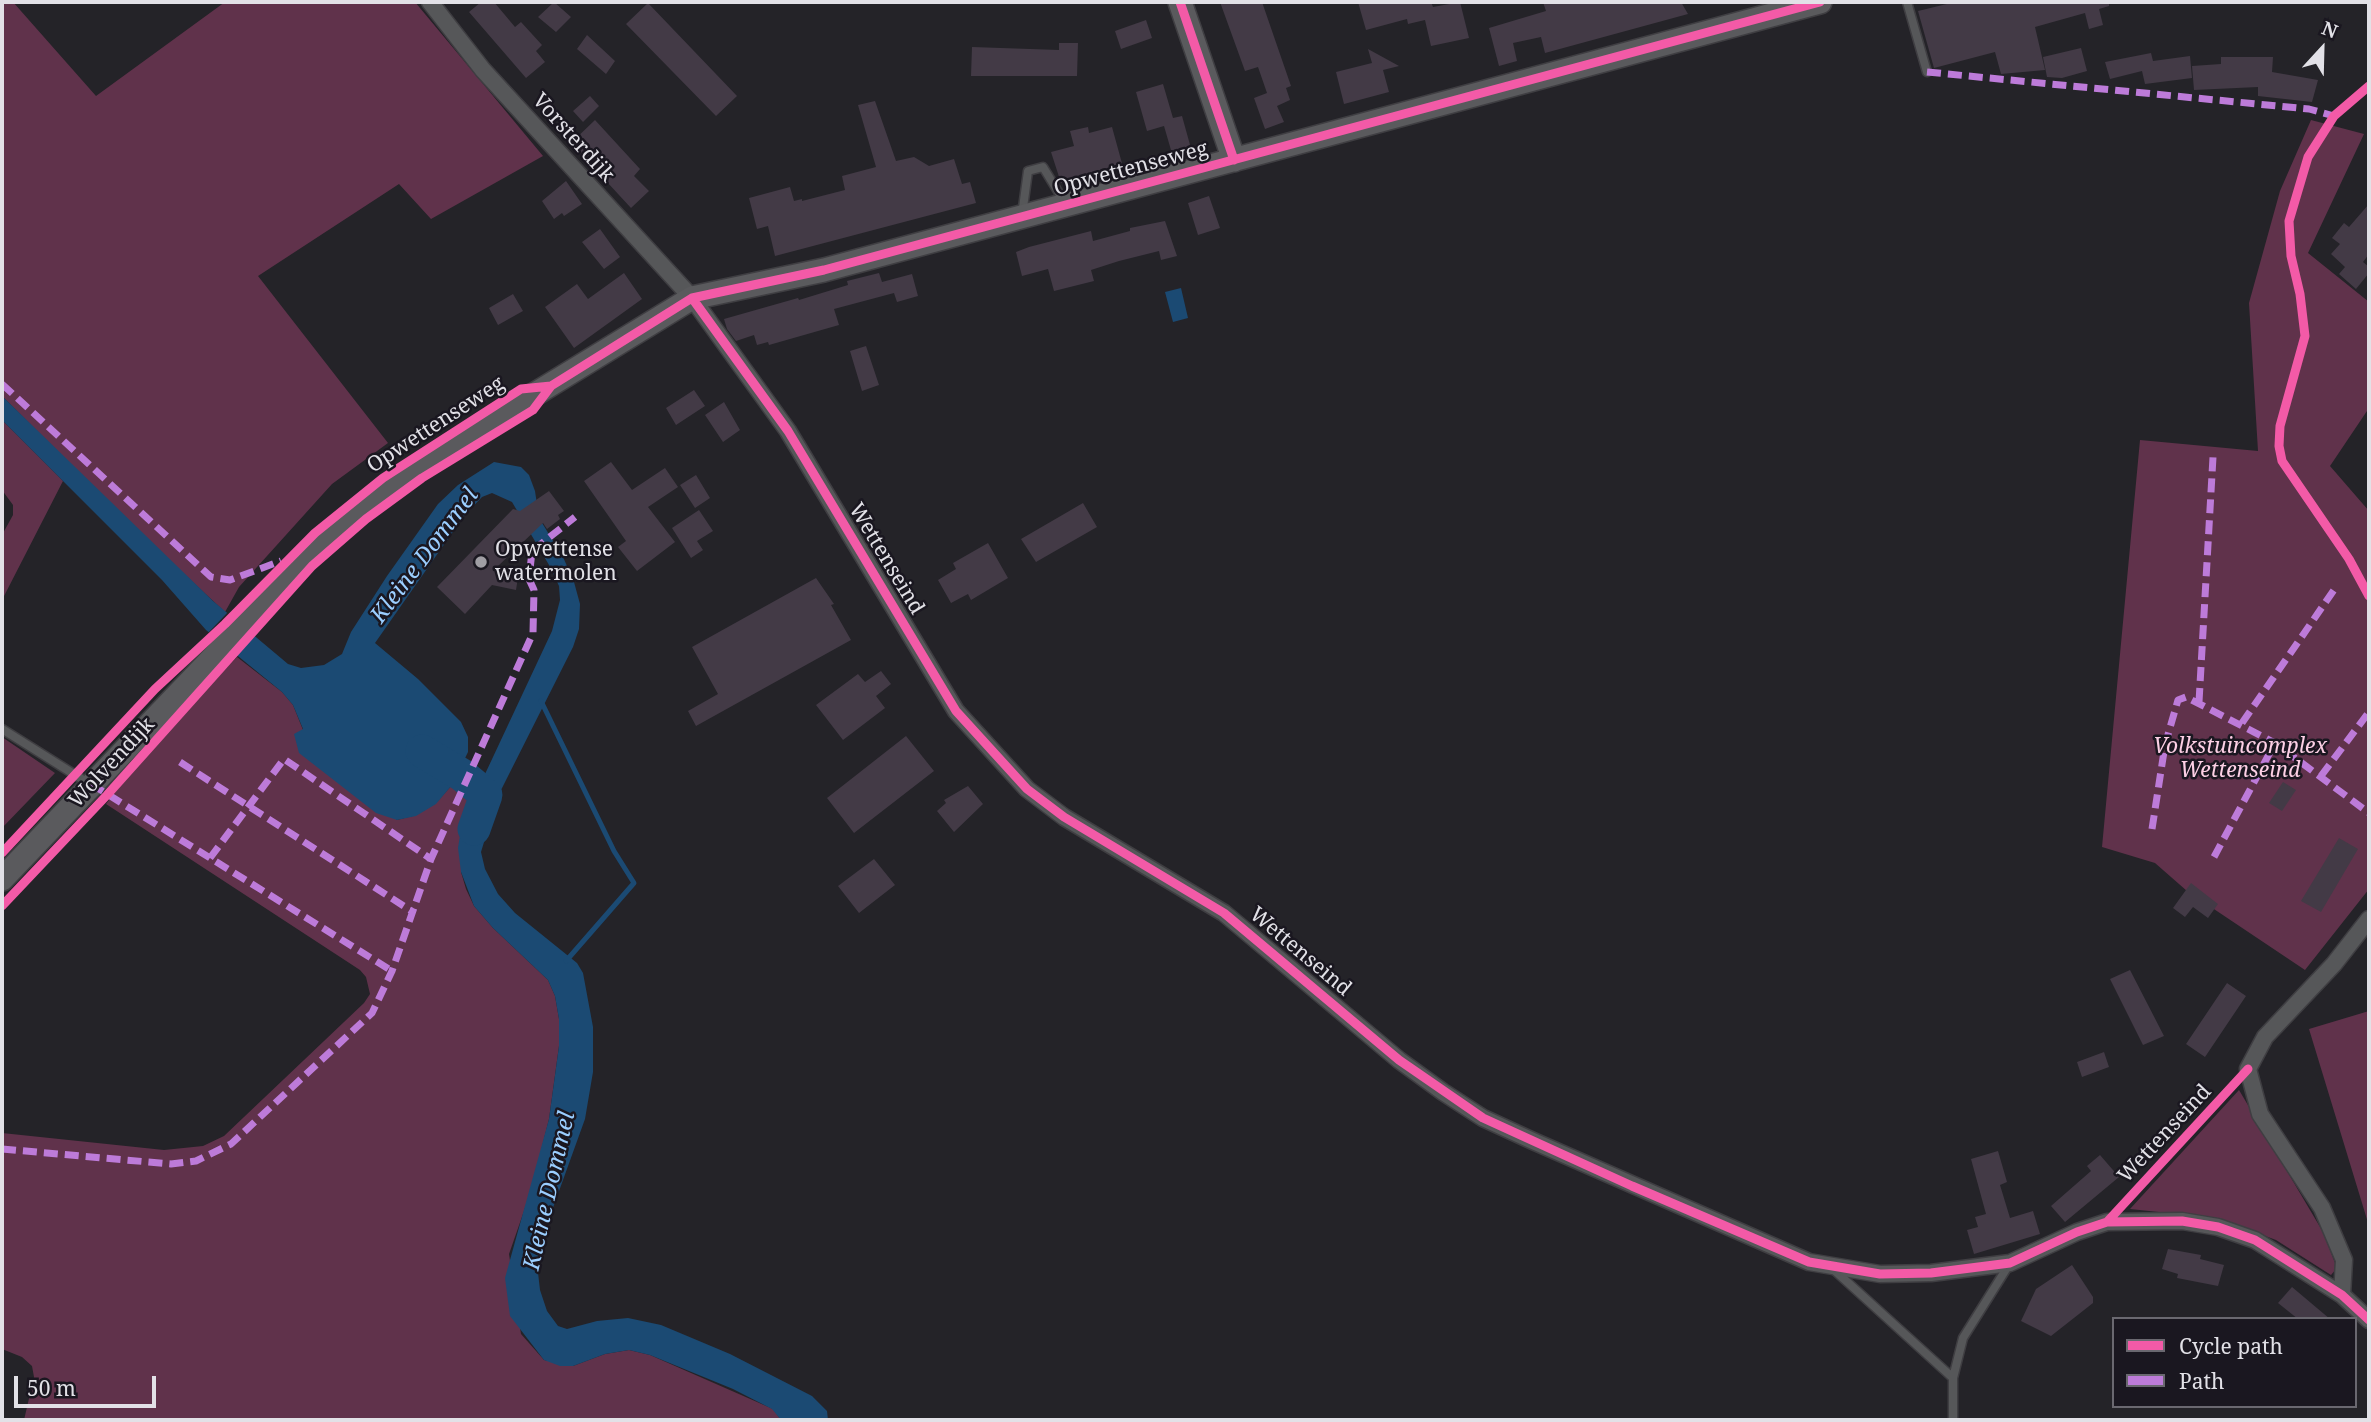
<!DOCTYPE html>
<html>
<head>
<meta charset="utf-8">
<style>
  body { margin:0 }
  #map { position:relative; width:2371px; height:1422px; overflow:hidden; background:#242328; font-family:"Noto Serif",serif }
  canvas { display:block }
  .frame { position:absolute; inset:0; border:4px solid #e2e1e7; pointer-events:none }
  .legend { position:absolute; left:2112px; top:1317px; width:245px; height:91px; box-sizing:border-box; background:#1a1720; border:2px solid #6a6870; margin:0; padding:9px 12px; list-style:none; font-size:21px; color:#e2e1e7 }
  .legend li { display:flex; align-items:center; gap:14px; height:35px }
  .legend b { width:35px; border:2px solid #6a6870 }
  .north { position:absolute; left:2287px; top:14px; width:70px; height:70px; -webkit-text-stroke:5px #1a1720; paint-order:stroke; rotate:22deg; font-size:19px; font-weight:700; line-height:28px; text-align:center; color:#e2e1e7 }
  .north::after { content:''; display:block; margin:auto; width:24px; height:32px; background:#e2e1e7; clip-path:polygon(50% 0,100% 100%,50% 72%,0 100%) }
  .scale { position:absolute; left:14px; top:1376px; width:142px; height:32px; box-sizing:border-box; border:4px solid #e2e1e7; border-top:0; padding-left:9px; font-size:21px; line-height:24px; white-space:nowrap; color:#e2e1e7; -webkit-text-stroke:5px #1a1720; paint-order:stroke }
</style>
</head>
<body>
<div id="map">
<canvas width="2371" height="1422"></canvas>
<div class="frame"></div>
<ul class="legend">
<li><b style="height:9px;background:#f35aa7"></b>Cycle path</li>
<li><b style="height:9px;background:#bd7bd9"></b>Path</li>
</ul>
<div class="north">N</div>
<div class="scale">50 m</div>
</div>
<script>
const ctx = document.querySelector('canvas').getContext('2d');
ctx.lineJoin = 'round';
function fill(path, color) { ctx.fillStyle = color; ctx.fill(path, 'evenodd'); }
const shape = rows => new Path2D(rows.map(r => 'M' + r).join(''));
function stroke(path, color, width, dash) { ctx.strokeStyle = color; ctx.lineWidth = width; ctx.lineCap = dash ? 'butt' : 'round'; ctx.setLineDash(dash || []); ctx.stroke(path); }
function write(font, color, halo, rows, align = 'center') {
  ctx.font = font + ' "Noto Serif",serif'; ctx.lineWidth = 5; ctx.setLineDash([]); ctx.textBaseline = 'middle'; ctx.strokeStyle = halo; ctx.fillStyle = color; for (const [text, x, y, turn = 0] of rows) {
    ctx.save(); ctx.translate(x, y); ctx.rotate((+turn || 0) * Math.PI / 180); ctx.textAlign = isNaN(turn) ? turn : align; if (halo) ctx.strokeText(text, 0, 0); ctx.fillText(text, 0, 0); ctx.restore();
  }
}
fill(shape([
  [2,2,13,2,96,96,225,2,415,2,543,156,431,219,399,184,258,276,388,443,332,484,239,587,225,612,141,534,2,396],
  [2311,120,2364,134,2308,253,2369,302,2369,408,2330,466,2369,511,2369,889,2305,970,2187,891,2155,863,2102,847,2140,440,2258,451,2249,303,2280,191],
  [2,420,63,481,2,600,2,535,13,515,13,505,2,490],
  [237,657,282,692,293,705,303,730,397,820,416,815,436,803,452,785,464,762,484,777,461,829,461,872,466,889,474,906,493,928,548,980,555,996,559,1019,559,1046,549,1119,531,1191,509,1254,521,1334,544,1360,573,1366,605,1354,629,1350,650,1355,773,1409,781,1420,24,1420,34,1377,32,1366,22,1357,2,1349,2,1133,164,1150,203,1146,224,1136,364,1003,370,994,366,977,360,970,106,804,143,756],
  [2,737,55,773,2,828],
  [2369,1011,2369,1226,2309,1029],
  [2239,1090,2323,1232,2337,1268,2331,1275,2276,1240,2217,1218,2130,1209]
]), '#60324b');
fill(shape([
  [1181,288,1188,318,1173,322,1165,292],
  [2,396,213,601,288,664,301,668,324,665,342,654,351,632,387,576,438,504,458,485,494,462,521,467,529,475,535,491,539,518,563,557,574,582,580,604,579,629,573,647,498,796,481,852,485,869,498,894,515,913,577,963,583,973,593,1027,593,1072,585,1119,541,1241,537,1264,540,1290,547,1311,558,1326,567,1329,597,1321,628,1318,661,1325,730,1354,812,1396,827,1411,828,1420,781,1420,772,1409,733,1389,650,1355,629,1350,605,1354,573,1366,560,1366,544,1360,510,1316,505,1278,549,1119,559,1046,559,1019,555,996,548,980,493,928,474,906,461,872,458,848,461,829,471,804,552,631,560,600,559,586,549,565,512,502,492,493,482,497,464,516,375,643,418,679,461,722,468,737,468,752,452,785,436,804,416,816,397,820,376,813,299,753,294,734,303,729,293,705,282,692,206,630,162,580,2,420]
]), '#1b4a73');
fill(shape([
  [229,611,256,635,235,656,208,633]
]), '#242328');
stroke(shape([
  [541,701,614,851,634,883,566,961]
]), '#1b4a73', 5);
stroke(shape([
  [422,751,462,775,486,795,474,829]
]), '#1b4a73', 33);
fill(shape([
  [481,2,494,2,515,27,521,22,542,45,536,51,545,62,526,78,469,12],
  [554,2,571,17,556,32,538,17],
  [1220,2,1262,2,1291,86,1286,88,1290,100,1277,106,1284,122,1265,129,1254,98,1267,93,1258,67,1245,71],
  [1358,2,1431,2,1433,7,1460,2,1469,38,1431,46,1425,20,1408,24,1407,19,1366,30],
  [1543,2,1681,2,1688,14,1545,53,1541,37,1513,43,1517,61,1499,66,1489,28,1546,11],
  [1955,2,2109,2,2109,6,2099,9,2103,25,2089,29,2085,13,2035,27,2045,70,2001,74,1995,52,1934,68,1918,11],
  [648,3,737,96,716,116,626,24],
  [1146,20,1152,38,1121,49,1115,31],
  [587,35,615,61,606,74,577,49],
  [1059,43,1078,43,1077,76,971,76,972,47,1059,50],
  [2081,48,2087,71,2062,78,2047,77,2043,57],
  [1368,49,1399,66,1383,70,1389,92,1344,104,1336,72,1372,63],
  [2151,53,2153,61,2190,56,2192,78,2145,84,2142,71,2110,79,2105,62],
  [2221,57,2273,57,2272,72,2318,80,2312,102,2258,96,2258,87,2194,90,2192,66,2221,64],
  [1163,84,1173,118,1182,116,1192,152,1173,157,1164,126,1147,131,1136,92],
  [590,96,599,106,583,122,573,111],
  [875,101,896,161,914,157,929,166,954,159,962,184,970,182,976,203,775,256,768,226,757,229,749,198,790,187,794,201,802,199,802,201,845,190,842,176,876,167,858,105],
  [595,120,640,169,634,176,649,191,631,208,571,143],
  [1088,127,1089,133,1112,127,1123,167,1061,183,1051,152,1074,146,1070,131],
  [566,181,582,204,564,216,562,213,554,219,542,201],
  [1209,196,1220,228,1198,235,1188,203],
  [2369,204,2369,254,2363,262,2369,267,2369,273,2356,289,2339,274,2345,267,2331,254,2340,244,2332,238,2344,223,2349,227],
  [1165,221,1177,256,1161,260,1159,251,1119,261,1091,270,1094,281,1054,291,1048,269,1022,276,1016,252,1029,247,1091,231,1093,241,1130,231,1130,228],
  [600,229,620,257,604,269,582,242],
  [624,273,642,299,574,348,545,307,577,284,588,299],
  [879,273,882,282,912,274,918,296,897,302,894,293,834,309,839,325,769,345,768,342,757,345,754,335,736,341,727,329,724,319,798,298,799,300,848,285,847,281],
  [513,294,523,311,498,325,489,308],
  [866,346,879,385,862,391,850,351],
  [694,390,705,406,676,425,666,408],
  [724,402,740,430,723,442,705,415],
  [611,462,632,490,665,468,678,487,648,507,675,542,637,571,618,547,626,541,584,481],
  [696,475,710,498,695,508,680,485],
  [549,491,564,511,558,515,560,519,547,529,543,523,497,567,519,571,516,590,492,585,465,614,437,587,513,509,520,511],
  [1083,503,1097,527,1036,562,1021,539],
  [699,510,713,531,697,541,703,550,691,558,672,528],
  [988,543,1008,578,971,600,968,594,951,603,938,580,956,569,953,563],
  [816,578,834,604,831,605,851,640,696,726,688,711,718,694,692,647],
  [881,671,891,684,876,696,885,708,843,740,816,705,858,674,865,682],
  [906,736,934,771,854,833,827,798],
  [2283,782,2296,790,2282,811,2269,803],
  [968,786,983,804,954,832,937,811,946,803,944,800],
  [2339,838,2358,849,2321,912,2301,901],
  [874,859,895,885,859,913,838,886],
  [2191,883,2218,904,2208,918,2193,907,2185,917,2173,908],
  [2130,970,2164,1036,2143,1045,2110,979],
  [2227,983,2246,996,2205,1057,2186,1044],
  [2104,1052,2109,1067,2082,1077,2077,1062],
  [1998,1151,2007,1182,2000,1185,2010,1218,2033,1211,2040,1234,1974,1254,1967,1230,1978,1227,1975,1217,1986,1214,1971,1159],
  [2100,1155,2119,1177,2065,1222,2051,1206,2091,1171,2087,1166],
  [2168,1249,2201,1255,2200,1259,2224,1265,2218,1286,2177,1278,2178,1274,2162,1269],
  [2072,1265,2093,1297,2093,1303,2051,1336,2021,1321,2036,1289],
  [2292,1287,2330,1319,2298,1319,2278,1303]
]), '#433a46');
const lane = shape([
  [1907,2,1927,72],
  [1022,215,1028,171,1043,167,1065,203],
  [2,729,88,783],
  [1833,1269,1953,1378],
  [1953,1420,1953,1378,1963,1338,2010,1263]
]);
const street = shape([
  [430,2,483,70,692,298,788,431,956,711,1027,789,1064,817,1224,913,1399,1060,1443,1092,1483,1118,1533,1141,1809,1262,1880,1274,1931,1273,2010,1263,2077,1232,2107,1222,2182,1221,2218,1227,2255,1240,2342,1295,2369,1320],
  [2342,1295,2344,1260,2322,1208,2260,1114,2248,1069,2265,1037,2334,964,2369,919]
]);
const secondary = shape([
  [1180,2,1234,160],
  [2,879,308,558,384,491,460,440,692,298,824,270,1820,2]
]);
stroke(lane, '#3f3e42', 11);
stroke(street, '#3f3e42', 19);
stroke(secondary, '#3f3e42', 26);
stroke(lane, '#565759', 8);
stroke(street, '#565759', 16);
stroke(secondary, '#5a5a5d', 23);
stroke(shape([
  [1927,72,2309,109,2334,116],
  [2,384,211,577,230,580,281,561],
  [2199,702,2213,457],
  [2242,723,2334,590],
  [180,762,413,912],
  [2321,776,2369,712],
  [91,784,392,971],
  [2152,829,2165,745,2178,700,2186,697,2275,743,2369,813],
  [2214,857,2275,743],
  [210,858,284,759,431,859],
  [2,1149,171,1164,196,1161,231,1144,372,1013,392,971,431,859,533,633,534,590,529,579,532,551,575,517]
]), '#bd7bd9', 7, [14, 7]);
stroke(shape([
  [1180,2,1234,160],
  [2369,86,2334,116,2308,157,2289,221,2291,256,2300,294,2305,336,2280,426,2279,446,2282,461,2349,559,2369,596],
  [692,298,788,431,956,711,1027,789,1064,817,1224,913,1399,1060,1483,1118,1632,1186,1809,1262,1880,1274,1931,1273,2010,1263,2077,1232,2107,1222,2182,1221,2218,1227,2255,1240,2342,1295,2369,1320],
  [2,853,155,689,225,624,315,533,383,478,521,389,551,386],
  [2,906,107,795,312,566,366,519,422,478,533,410,551,386,692,298,824,270,1820,2],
  [2107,1222,2248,1069]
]), '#f35aa7', 9);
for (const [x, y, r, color] of [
  [481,562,7,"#a09ea4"]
]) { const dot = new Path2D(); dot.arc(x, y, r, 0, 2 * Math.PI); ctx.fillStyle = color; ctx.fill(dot); stroke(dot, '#1a1720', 2.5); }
write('21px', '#e2e1e7', '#1a1720', [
  ["Vorsterdijk",573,138,48],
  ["Opwettenseweg",1131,169,-15],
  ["Opwettenseweg",436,425,-33],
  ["Wettenseind",886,559,59],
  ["Wolvendijk",112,763,-47],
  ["Wettenseind",1300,952,40],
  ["Wettenseind",2165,1134,-47]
]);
write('21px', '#e2e1e7', '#1a1720', [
  ["Opwettense",495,550],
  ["watermolen",495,574]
], 'left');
write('italic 21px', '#fdd0e5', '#1a1720', [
  ["Volkstuincomplex",2240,747],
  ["Wettenseind",2240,771]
]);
write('italic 23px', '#9bceff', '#1a1720', [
  ["Kleine Dommel",425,556,-53],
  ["Kleine Dommel",550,1191,-77]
]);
</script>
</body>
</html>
